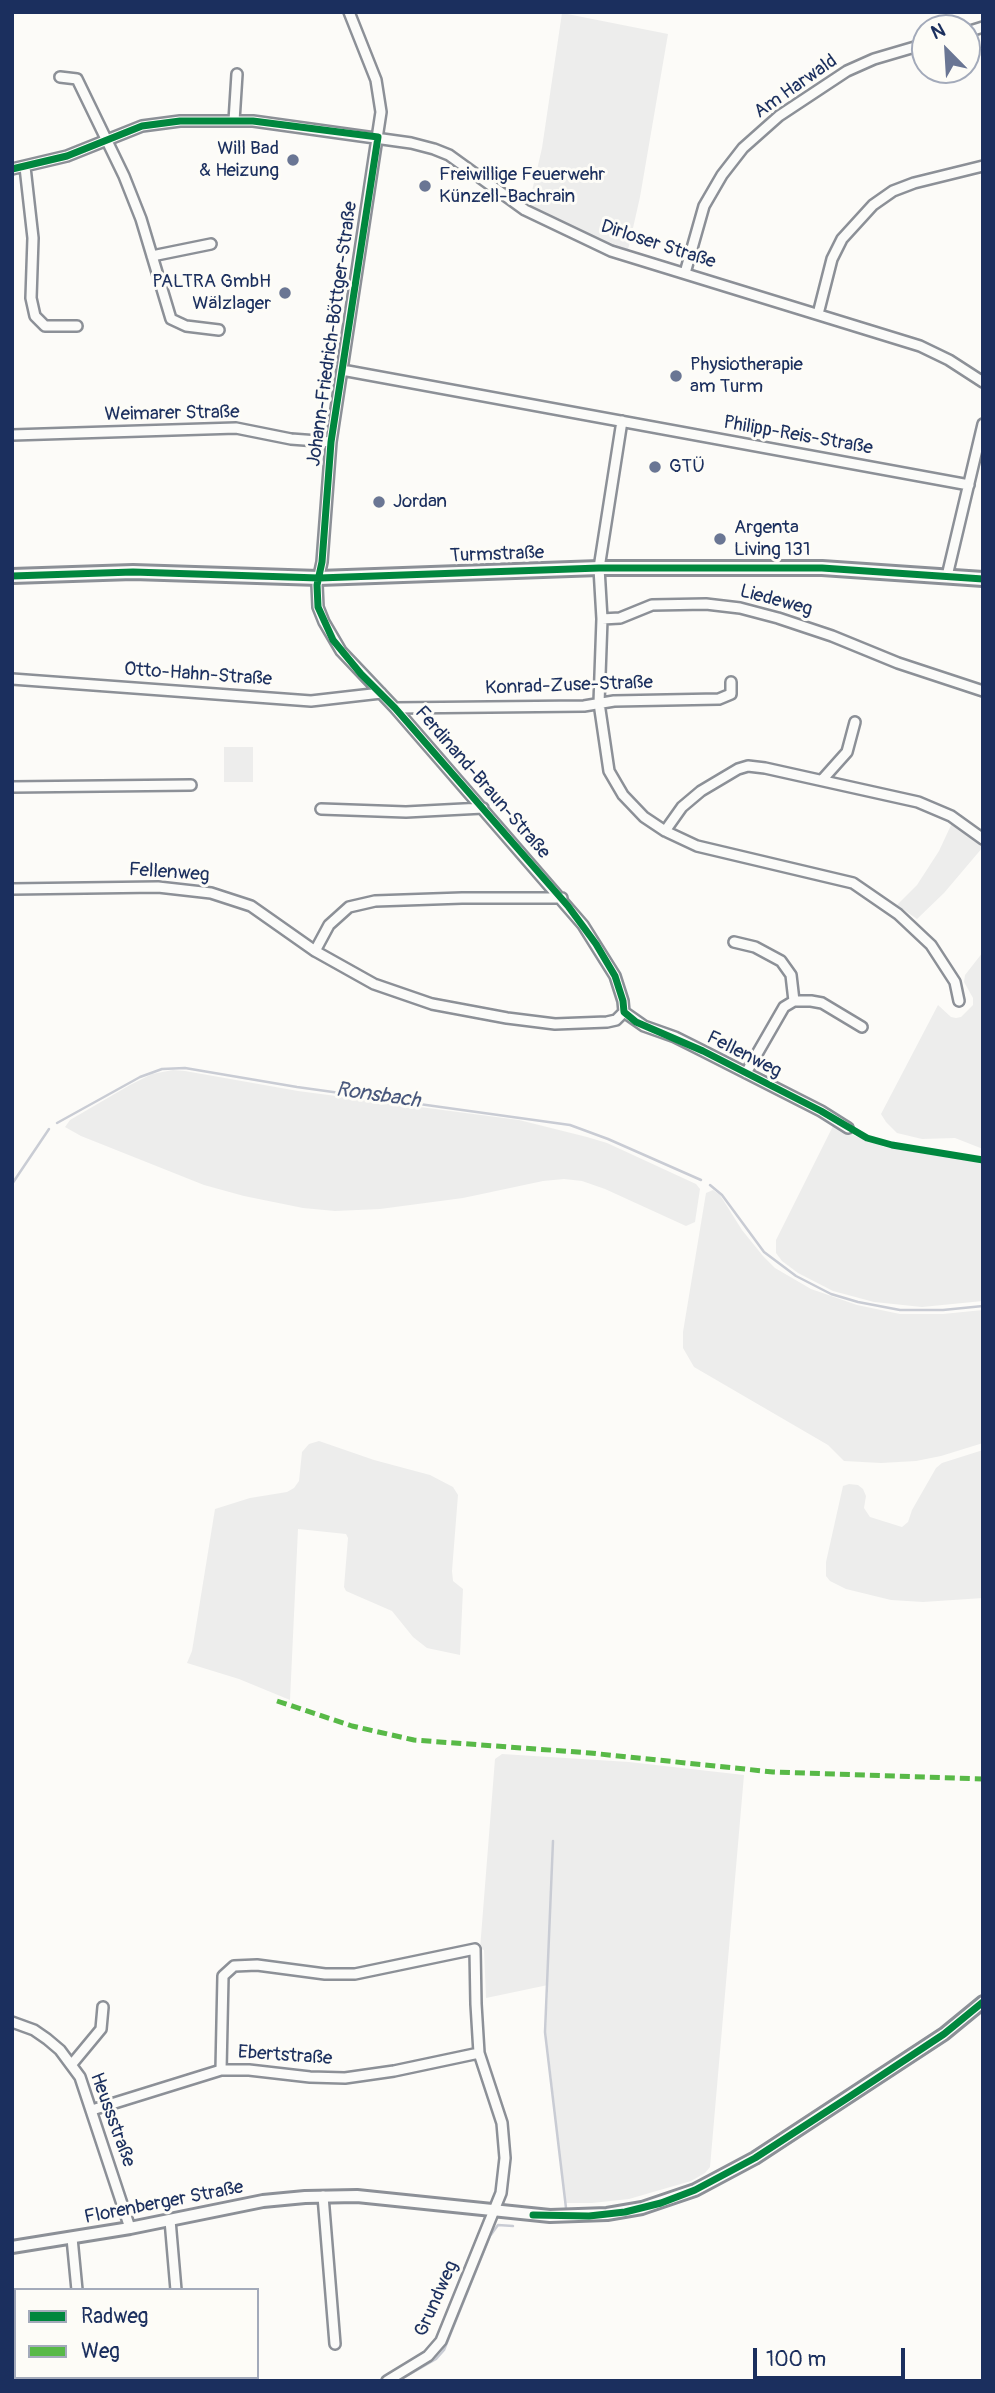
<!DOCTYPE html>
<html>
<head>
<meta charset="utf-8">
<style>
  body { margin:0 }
  #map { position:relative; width:995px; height:2393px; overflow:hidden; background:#fcfbf8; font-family:Pangolin,sans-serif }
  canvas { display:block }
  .frame { position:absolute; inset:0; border:14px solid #1b2f5e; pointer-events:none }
  .legend { position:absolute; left:14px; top:2288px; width:245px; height:91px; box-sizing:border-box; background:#fdfcf7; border:2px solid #a3aaba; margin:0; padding:9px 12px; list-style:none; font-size:21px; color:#1b2f5e }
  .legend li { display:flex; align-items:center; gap:14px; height:35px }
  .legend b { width:35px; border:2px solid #a3aaba }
  .north { position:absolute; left:911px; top:14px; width:70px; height:70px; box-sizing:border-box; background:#fdfcf7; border:2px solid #a3aaba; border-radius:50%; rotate:336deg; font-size:19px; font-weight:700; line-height:28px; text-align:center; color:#1b2f5e }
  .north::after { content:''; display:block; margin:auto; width:24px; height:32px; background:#6a7694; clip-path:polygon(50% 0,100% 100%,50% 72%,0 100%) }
  .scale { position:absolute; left:753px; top:2348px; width:152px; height:32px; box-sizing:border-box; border:4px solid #1b2f5e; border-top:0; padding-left:9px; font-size:21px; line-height:24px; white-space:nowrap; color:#1b2f5e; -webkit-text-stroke:5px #fdfcf7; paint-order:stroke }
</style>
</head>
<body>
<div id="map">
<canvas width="995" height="2393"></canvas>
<div class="frame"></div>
<ul class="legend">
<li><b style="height:9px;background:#00873e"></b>Radweg</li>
<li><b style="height:9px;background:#58b947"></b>Weg</li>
</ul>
<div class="north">N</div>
<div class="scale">100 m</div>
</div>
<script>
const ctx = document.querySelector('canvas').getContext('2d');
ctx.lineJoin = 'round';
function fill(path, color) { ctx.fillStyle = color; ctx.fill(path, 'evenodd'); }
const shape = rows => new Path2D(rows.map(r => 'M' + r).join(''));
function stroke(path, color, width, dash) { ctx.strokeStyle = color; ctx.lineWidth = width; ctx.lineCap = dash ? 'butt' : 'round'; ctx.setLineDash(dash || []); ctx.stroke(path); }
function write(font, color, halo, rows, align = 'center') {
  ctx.font = font + ' Pangolin,sans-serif'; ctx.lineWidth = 6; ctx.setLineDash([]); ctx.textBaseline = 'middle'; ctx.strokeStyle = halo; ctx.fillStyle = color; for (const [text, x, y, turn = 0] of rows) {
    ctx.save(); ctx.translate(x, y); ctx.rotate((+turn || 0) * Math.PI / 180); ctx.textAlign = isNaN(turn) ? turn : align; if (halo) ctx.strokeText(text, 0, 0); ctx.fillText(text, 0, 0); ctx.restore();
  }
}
fill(shape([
  [562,13,668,34,640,197,628,250,607,243,546,215,529,204,542,148],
  [224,747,253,747,253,782,224,782],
  [952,823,983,847,944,893,917,919,897,905,917,885,939,851],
  [983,952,983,1149,955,1138,922,1139,897,1133,886,1122,881,1114,938,1005,951,1017,956,1018,961,1017,973,1005,973,998,964,982,965,975],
  [173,1070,185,1071,298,1091,519,1120,587,1137,607,1143,696,1184,700,1189,695,1222,686,1226,605,1189,582,1181,564,1179,543,1181,463,1198,380,1209,335,1211,303,1208,244,1196,204,1185,81,1136,65,1127,70,1120,130,1085,152,1074],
  [834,1124,855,1136,884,1147,983,1163,983,1301,922,1307,874,1302,833,1291,798,1273,782,1261,776,1253,776,1240],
  [713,1190,720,1195,742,1230,763,1256,775,1268,811,1289,857,1305,900,1314,943,1314,983,1310,983,1443,941,1456,916,1461,881,1463,844,1461,828,1445,694,1367,683,1348,683,1332,706,1193],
  [319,1441,374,1460,430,1475,453,1487,458,1495,452,1571,453,1581,463,1589,460,1655,427,1648,413,1637,392,1611,346,1591,344,1587,348,1538,346,1534,298,1529,290,1700,239,1679,187,1663,192,1651,215,1509,250,1498,287,1492,294,1488,299,1481,302,1452,309,1444],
  [983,1450,983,1598,923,1602,891,1600,846,1589,830,1581,826,1576,826,1562,843,1486,849,1484,858,1485,863,1489,866,1496,864,1508,870,1517,902,1527,908,1522,912,1510,936,1468,942,1463],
  [502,1754,629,1762,744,1775,710,2167,705,2173,691,2181,629,2199,592,2203,566,2203,546,2032,548,1985,486,1998,484,1950,480,1949,495,1759]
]), '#ededec');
stroke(shape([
  [57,1123,140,1077,162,1069,185,1068,297,1087,570,1125,608,1139,701,1180],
  [12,1184,49,1129],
  [710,1185,722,1195,764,1252,796,1276,831,1294,858,1302,900,1310,943,1310,983,1306],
  [553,1841,545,2032,566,2208],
  [398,2381,436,2359,444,2350,490,2236,498,2225,513,2226]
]), '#c9ccd4', 2.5);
const minor = shape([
  [349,12,376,80,381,112,331,442,322,562,317,585,318,607,324,622,341,651,395,708,583,925,615,976,623,1001,624,1012],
  [967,32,983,27],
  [60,77,77,79,124,176,141,219,171,319,186,326,219,330],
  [234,121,237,74],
  [25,167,33,238,31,298,35,316,45,326,77,326],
  [12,169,67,156,142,126,180,121,253,121,411,143,434,149,449,155,525,210,611,251,920,346,949,360,983,382],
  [152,256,211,244],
  [685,273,704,206,722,175,743,148,779,116,847,71,874,59,925,44],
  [818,314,832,259,842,239,873,205,893,191,914,183,983,166],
  [342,370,969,485],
  [622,421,599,568,602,619,620,618,652,605,706,604,740,608,778,618,832,636,898,663,983,691],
  [12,435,236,428,291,439,331,442],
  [947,576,983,424],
  [602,619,599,703,609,771,623,795,644,817,665,831,697,846,853,883,898,914,931,945,955,982,959,1001],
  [12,679,311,701,381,693],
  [395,708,584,706,614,701,719,699,731,694,731,682],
  [822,780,847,752,855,722],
  [12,787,191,785],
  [321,809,406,812,483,808],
  [665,831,682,807,701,791,738,769,748,766,765,768,918,802,951,816,983,839],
  [12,889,158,887,211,893,251,906,315,951,374,984,432,1004,507,1018,555,1024,607,1022,616,1020,624,1012],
  [734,942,755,947,781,961,791,975,794,1001,784,1007,746,1073],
  [315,951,329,925,349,907,375,901,462,898,562,898],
  [794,1001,811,1001,822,1003,862,1027],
  [624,1012,644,1026,675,1037,703,1051,821,1111,848,1128],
  [12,2022,34,2030,47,2039,60,2050,80,2077,130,2228],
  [72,2064,101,2029,103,2007],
  [221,2070,223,1976,234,1966,257,1965,325,1974,355,1974,475,1949,476,2004,479,2053,502,2123,505,2158,501,2193,441,2341,428,2356,387,2381],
  [92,2110,221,2070,249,2070,310,2077,345,2078,394,2071,479,2053],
  [323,2196,335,2344],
  [170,2220,176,2290],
  [72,2238,77,2290],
  [12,2344,16,2381],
  [86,2377,86,2381],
  [178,2377,178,2381],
  [230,2381,246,2377]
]);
const tertiary = shape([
  [12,2247,130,2228,263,2201,305,2197,357,2196,550,2216,607,2214,642,2208,695,2190,755,2158,944,2034,983,2002]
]);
const secondary = shape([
  [12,576,133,572,319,578,599,568,822,568,983,579]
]);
stroke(minor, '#8c9097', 14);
stroke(tertiary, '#8c9097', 16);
stroke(secondary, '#8c9097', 18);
stroke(minor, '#fbfbf9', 9);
stroke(tertiary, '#fbfbf9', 10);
stroke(secondary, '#fbfbf9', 12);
stroke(shape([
  [277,1701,352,1726,414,1740,590,1753,773,1772,983,1779]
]), '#58b947', 5, [10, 5]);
stroke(shape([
  [12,169,67,156,142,126,180,121,253,121,378,137,331,442,322,562,317,585,318,607,333,640,361,674,395,708,568,906,596,944,615,976,623,1001,624,1012,636,1022,703,1051,821,1111,867,1138,892,1145,983,1160],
  [12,576,133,572,319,578,599,568,822,568,983,579],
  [533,2215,589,2216,625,2212,661,2203,695,2190,755,2158,849,2097,944,2034,983,2002]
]), '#00873e', 7);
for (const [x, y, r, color] of [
  [293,160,7,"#6a7694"],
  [425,186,7,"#6a7694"],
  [285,293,7,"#6a7694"],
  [676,376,7,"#6a7694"],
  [655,467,7,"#6a7694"],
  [379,502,7,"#6a7694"],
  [720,539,7,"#6a7694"]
]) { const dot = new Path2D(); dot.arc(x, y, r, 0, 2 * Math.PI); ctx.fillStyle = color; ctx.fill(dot); stroke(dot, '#fdfcf7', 2.5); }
write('19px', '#1b2f5e', '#fdfcf7', [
  ["Am Harwald",796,87,-35],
  ["Dirloser Straße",658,245,18],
  ["Johann-Friedrich-Böttger-Straße",333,334,-82],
  ["Weimarer Straße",172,414,-1],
  ["Philipp-Reis-Straße",798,436,10],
  ["Turmstraße",497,555,-2],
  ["Liedeweg",776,601,15],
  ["Otto-Hahn-Straße",198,675,4],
  ["Konrad-Zuse-Straße",569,686,-2],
  ["Ferdinand-Braun-Straße",482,783,49],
  ["Fellenweg",169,873,4],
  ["Fellenweg",744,1055,27],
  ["Ebertstraße",285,2056,4],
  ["Heussstraße",112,2120,70],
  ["Florenberger Straße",164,2203,-11],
  ["Grundweg",437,2299,-66]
]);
write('19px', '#1b2f5e', '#fdfcf7', [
  ["Will Bad",279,149,"right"],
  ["& Heizung",279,171,"right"],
  ["Freiwillige Feuerwehr",439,175],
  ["Künzell-Bachrain",439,197],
  ["PALTRA GmbH",271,282,"right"],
  ["Wälzlager",271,304,"right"],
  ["Physiotherapie",690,365],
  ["am Turm",690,387],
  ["GTÜ",669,467],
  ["Jordan",393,502],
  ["Argenta",734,528],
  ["Living 131",734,550]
], 'left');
write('italic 21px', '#49587d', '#fdfcf7', [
  ["Ronsbach",378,1096,8]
]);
</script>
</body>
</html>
